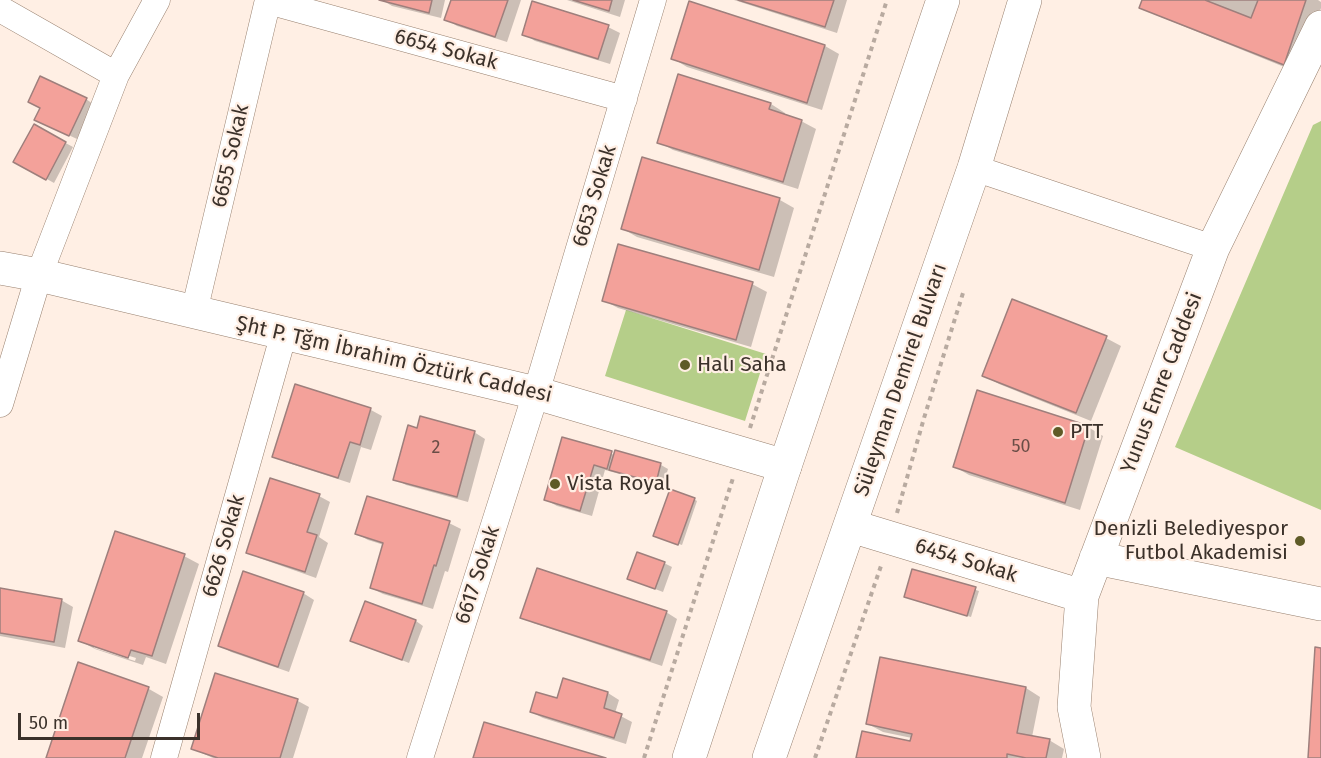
<!DOCTYPE html>
<html>
<head>
<meta charset="utf-8">
<style>
  body { margin:0 }
  #map { position:relative; width:1321px; height:758px; overflow:hidden; background:#ffefe4; font-family:"Fira Sans",sans-serif }
  canvas { display:block }
  .scale { position:absolute; left:18px; top:713px; width:182px; height:27px; box-sizing:border-box; border:3px solid #3b312a; border-top:0; padding-left:8px; font-size:18px; line-height:21px; white-space:nowrap; color:#3b312a; -webkit-text-stroke:4px #ffefe4; paint-order:stroke }
</style>
</head>
<body>
<div id="map">
<canvas width="1321" height="758"></canvas>
<div class="scale">50 m</div>
</div>
<script>
const ctx = document.querySelector('canvas').getContext('2d');
ctx.lineJoin = 'round';
function fill(path, color) { ctx.fillStyle = color; ctx.fill(path, 'evenodd'); }
const shape = rows => new Path2D(rows.map(r => 'M' + r).join(''));
function stroke(path, color, width, dash) { ctx.strokeStyle = color; ctx.lineWidth = width; ctx.lineCap = dash ? 'butt' : 'round'; ctx.setLineDash(dash || []); ctx.stroke(path); }
function write(font, color, halo, rows, align = 'center') {
  ctx.font = font + ' "Fira Sans",sans-serif'; ctx.lineWidth = 4.5; ctx.setLineDash([]); ctx.textBaseline = 'middle'; ctx.strokeStyle = halo; ctx.fillStyle = color; for (const [text, x, y, turn = 0] of rows) {
    ctx.save(); ctx.translate(x, y); ctx.rotate((+turn || 0) * Math.PI / 180); ctx.textAlign = isNaN(turn) ? turn : align; if (halo) ctx.strokeText(text, 0, 0); ctx.fillText(text, 0, 0); ctx.restore();
  }
}
fill(shape([
  [1321,121,1321,510,1175,447,1313,125],
  [626,310,766,354,745,421,605,376]
]), '#b5ce89');
fill(shape([
  [382,0,445,0,441,18,392,6],
  [452,0,521,0,507,42,457,26,446,19],
  [567,0,625,0,620,17],
  [734,0,847,0,837,33],
  [1143,0,1318,0,1321,2,1321,8,1299,73,1156,15,1141,7],
  [608,27,620,33,610,64,535,41,524,34],
  [825,46,839,54,822,110,687,67,672,58],
  [679,76,771,104,785,113,785,116,801,121,816,129,798,189,673,150,659,142],
  [86,99,93,104,77,139,43,123],
  [34,126,73,147,54,183,15,161],
  [643,159,780,200,794,208,774,277,637,237,623,229],
  [752,284,767,292,751,347,618,308,603,300],
  [1106,338,1121,346,1091,421,999,384,984,376],
  [296,386,371,410,382,416,371,450,361,447,350,483,285,462,274,456],
  [1088,427,1103,436,1080,510,969,475,955,467],
  [418,430,474,432,485,439,468,502,406,485,395,479],
  [563,439,615,455,661,465,668,469,663,486,605,470,592,516,557,506,546,500],
  [319,496,330,502,319,537,328,543,316,578,259,558,248,552],
  [694,499,697,501,682,545,658,537],
  [449,523,461,529,448,572,445,571,433,609,383,594,371,588,384,545,368,540,357,534],
  [184,556,199,564,166,664,146,657,143,665,95,649,80,641],
  [94,645,136,658,135,661,94,648],
  [664,563,672,567,663,592,629,579],
  [913,570,979,591,971,617,905,597],
  [0,589,61,600,73,607,65,648,0,636],
  [303,593,314,600,289,672,231,652,220,646],
  [666,612,677,619,662,666,533,623,522,617],
  [416,621,423,626,409,663,352,640],
  [79,664,149,689,163,697,142,758,47,758],
  [564,680,608,693,619,700,615,713,632,722,626,744,543,718,531,712,558,700],
  [1026,688,1040,697,1032,737,1049,740,1064,749,1062,758,858,758,912,743,912,738,883,732,868,724],
  [298,701,309,707,293,758,213,758,193,749]
]), '#0003');
const building = shape([
  [379,0,432,0,429,13,379,0],
  [451,0,508,0,495,37,444,20,451,0],
  [573,0,612,0,609,11,573,0],
  [738,0,834,0,825,27,738,0],
  [1142,0,1306,0,1284,65,1139,8,1142,0],
  [1205,0,1258,0,1251,18,1205,0],
  [532,1,609,25,598,59,522,35,532,1],
  [689,1,825,45,807,103,671,59,689,1],
  [678,74,771,103,769,109,802,120,783,182,657,143,678,74],
  [40,76,87,98,69,136,34,120,40,108,28,102,40,76],
  [34,124,66,142,46,180,13,162,34,124],
  [642,157,780,198,759,270,621,229,642,157],
  [618,244,753,282,736,340,602,301,618,244],
  [1012,299,1107,336,1076,413,982,376,1012,299],
  [295,384,371,408,360,445,350,442,338,478,272,457,295,384],
  [977,390,1089,426,1065,503,953,467,977,390],
  [420,416,475,431,457,497,393,480,408,425,417,428,420,416],
  [562,437,612,451,607,469,594,465,580,511,544,500,562,437],
  [615,450,661,463,656,483,609,470,615,450],
  [270,478,320,494,307,532,317,535,305,572,246,553,270,478],
  [670,489,695,498,678,545,653,536,670,489],
  [367,496,450,521,436,566,434,565,422,604,370,588,383,543,355,534,367,496],
  [115,531,185,554,152,656,131,650,128,658,78,641,115,531],
  [637,552,665,562,655,589,627,579,637,552],
  [537,568,667,611,650,660,520,618,537,568],
  [912,569,976,587,967,616,904,597,912,569],
  [243,571,304,592,278,667,218,646,243,571],
  [0,588,62,599,54,642,0,633,0,588],
  [365,601,416,620,402,660,350,641,365,601],
  [1315,647,1321,648,1321,758,1308,758,1315,647],
  [880,657,1026,687,1017,733,1050,739,1046,758,1026,758,1007,754,1007,758,856,758,862,731,910,741,912,734,866,724,880,657],
  [78,662,149,687,125,758,46,758,78,662],
  [215,673,298,699,280,758,218,758,191,749,215,673],
  [563,678,608,692,604,708,622,714,614,738,530,712,536,692,557,698,563,678],
  [484,722,606,758,473,758,484,722]
]);
fill(building, '#f3a19a');
stroke(building, '#9e7f7c', 1.5);
const street = shape([
  [268,1,624,99],
  [0,9,116,75],
  [974,168,1213,248],
  [194,312,268,0],
  [0,404,39,275,116,75,157,0],
  [164,758,284,333],
  [420,758,536,393,653,0]
]);
const secondary = shape([
  [0,268,39,275,536,393,785,466],
  [851,526,1082,596],
  [1096,558,1321,604],
  [1084,758,1074,707,1082,596,1213,248,1321,27]
]);
const primary = shape([
  [689,758,785,466,943,0],
  [769,758,974,168,1025,0]
]);
stroke(street, '#98806f', 27);
stroke(secondary, '#98806f', 34);
stroke(primary, '#98806f', 34);
stroke(shape([
  [750,428,887,0],
  [897,513,924,418,963,293],
  [644,758,733,478],
  [815,758,882,563]
]), '#b8aaa0', 4, [4.5, 4.5]);
stroke(street, '#fff', 26);
stroke(secondary, '#fff', 33);
stroke(primary, '#fff', 33);
for (const [x, y, r, color] of [
  [685,365,6,"#5f5b27"],
  [1058,432,6,"#5f5b27"],
  [555,484,6,"#5f5b27"],
  [1300,541,6,"#5f5b27"]
]) { const dot = new Path2D(); dot.arc(x, y, r, 0, 2 * Math.PI); ctx.fillStyle = color; ctx.fill(dot); stroke(dot, '#ffefe4', 2); }
write('18px', '#694d46', null, [
  ["50",1021,447],
  ["2",436,448]
]);
write('21px', '#3b312a', '#ffefe4', [
  ["6654 Sokak",446,50,15],
  ["6655 Sokak",231,156,-77],
  ["6653 Sokak",595,196,-73],
  ["Şht P. Tğm İbrahim Öztürk Caddesi",394,360,13],
  ["Süleyman Demirel Bulvarı",901,380,-71],
  ["Yunus Emre Caddesi",1162,383,-69],
  ["6626 Sokak",224,546,-74],
  ["6454 Sokak",966,561,17],
  ["6617 Sokak",478,575,-72]
]);
write('21px', '#3b312a', '#ffefe4', [
  ["Halı Saha",697,365],
  ["PTT",1070,432],
  ["Vista Royal",567,484],
  ["Denizli Belediyespor",1288,529,"right"],
  ["Futbol Akademisi",1288,553,"right"]
], 'left');
</script>
</body>
</html>
